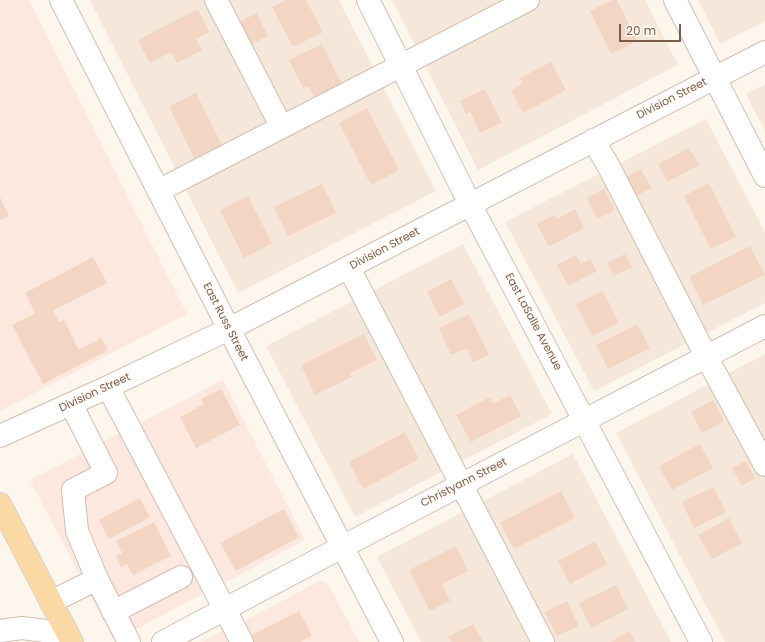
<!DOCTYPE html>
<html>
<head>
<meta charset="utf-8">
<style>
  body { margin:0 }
  #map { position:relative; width:765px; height:642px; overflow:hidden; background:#fdf6ec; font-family:Poppins,sans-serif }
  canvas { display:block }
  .scale { position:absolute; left:619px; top:24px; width:62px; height:18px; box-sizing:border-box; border:2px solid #7a5c4d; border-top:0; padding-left:5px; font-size:12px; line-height:14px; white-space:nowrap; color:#7a5c4d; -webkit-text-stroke:3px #fffaf3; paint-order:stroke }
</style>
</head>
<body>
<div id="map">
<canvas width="765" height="642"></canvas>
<div class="scale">20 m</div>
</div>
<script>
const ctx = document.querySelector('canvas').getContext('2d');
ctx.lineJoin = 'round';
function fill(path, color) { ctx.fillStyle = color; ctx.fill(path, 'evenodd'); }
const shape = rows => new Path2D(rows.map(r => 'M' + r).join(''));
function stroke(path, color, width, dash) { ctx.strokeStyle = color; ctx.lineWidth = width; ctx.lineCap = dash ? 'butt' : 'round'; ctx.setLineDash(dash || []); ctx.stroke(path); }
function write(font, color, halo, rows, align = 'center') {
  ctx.font = font + ' Poppins,sans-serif'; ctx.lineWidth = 3; ctx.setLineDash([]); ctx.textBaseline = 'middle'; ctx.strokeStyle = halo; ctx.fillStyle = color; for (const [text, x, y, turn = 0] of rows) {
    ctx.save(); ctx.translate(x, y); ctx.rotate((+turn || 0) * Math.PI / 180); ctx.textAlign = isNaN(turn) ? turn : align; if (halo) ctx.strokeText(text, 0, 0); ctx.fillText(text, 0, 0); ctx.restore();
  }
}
fill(shape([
  [90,0,339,0,436,191,238,293],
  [392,0,645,0,678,65,478,170],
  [698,0,765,0,765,21,720,44],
  [765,84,765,131,746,94],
  [706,119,765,232,765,303,594,391,505,222],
  [463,244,552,414,355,517,266,346],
  [765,354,765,642,725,642,616,433],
  [573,454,671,642,421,642,377,557]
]), '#f5e8da');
fill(shape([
  [0,0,29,0,187,314,0,411],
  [223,380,305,540,114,641,30,480],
  [321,580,328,584,359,642,253,642,242,622],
  [227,629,234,642,201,642]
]), '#fde8e0');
fill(shape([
  [286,0,306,0,323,32,293,47,272,7],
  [612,0,617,0,637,41,611,54,590,11],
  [198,9,209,32,196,39,202,50,177,63,171,52,150,63,138,40],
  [257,13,268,36,244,48,233,25],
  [322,44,343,87,316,100,308,86,303,88,289,60],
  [551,62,566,90,523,113,511,90,522,84,520,78],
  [485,89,502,123,480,133,470,112,466,114,460,101],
  [196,93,222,145,194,158,169,106],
  [367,108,399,170,371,185,339,123],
  [689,148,699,165,667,182,658,164],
  [641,169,651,188,631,199,621,180],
  [709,183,736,237,711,249,684,196],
  [322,184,336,213,288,236,274,207],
  [604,189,615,210,597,219,587,198],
  [248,196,272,243,244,258,220,210],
  [0,197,9,216,0,220],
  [575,209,584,228,549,247,537,224,555,215,557,219],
  [750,246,765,275,703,305,689,277],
  [625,254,632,267,614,276,607,263],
  [576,255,581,264,590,259,597,271,568,286,557,265],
  [93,257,107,283,53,311,59,322,64,320,79,350,101,338,108,350,43,384,12,325,35,313,25,293],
  [451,279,464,304,440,317,427,292],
  [603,291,619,323,592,336,576,304],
  [469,314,489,355,473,362,467,348,451,355,439,328],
  [637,324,650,348,608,369,596,345],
  [364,334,377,360,350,373,352,377,315,395,301,365],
  [221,389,240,425,196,448,180,417,204,404,201,399],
  [510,395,521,416,471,442,456,415,490,397,493,404],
  [713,400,724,421,702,433,691,412],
  [405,432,419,459,363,489,349,462],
  [700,444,713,468,672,490,659,466],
  [746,461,755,478,742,486,732,468],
  [713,487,726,512,694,528,682,502],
  [561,491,575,518,514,549,500,523],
  [140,498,150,517,109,539,99,520],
  [284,509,299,537,236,571,220,543],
  [729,518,742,543,712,559,698,535],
  [154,522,171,556,133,575,127,564,121,567,116,556,122,553,116,541],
  [595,541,607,564,570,584,558,561],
  [456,546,468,571,442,584,450,601,430,611,409,570],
  [616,585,628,609,591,628,579,603],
  [567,601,579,626,557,636,545,612],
  [299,611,312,636,300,642,253,642,250,636],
  [473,624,483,642,451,642,448,637],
  [630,631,635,642,610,642]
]), '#f3d5c3');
const minor = shape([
  [61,0,229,329,392,642],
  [216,0,281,126],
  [368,0,470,204,701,642],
  [675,0,765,176],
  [593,140,608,165,706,356,765,465],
  [158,191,528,0],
  [349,268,543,642],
  [108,387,242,642],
  [71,404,106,473,73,490,77,531,97,579,129,642],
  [0,436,108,387,229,329,765,52],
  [51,602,97,579],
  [113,612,181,577],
  [0,631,22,628,45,631,66,642],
  [163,642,342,547,765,326]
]);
const major = shape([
  [0,504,72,642]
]);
stroke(minor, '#d1beb0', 24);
stroke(major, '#dad1cd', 24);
stroke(minor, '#fff', 22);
stroke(major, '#fbd9a5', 22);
write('11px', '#7a5c4d', '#fffaf3', [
  ["Division Street",672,99,-27],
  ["Division Street",385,249,-28],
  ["East Russ Street",225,322,63],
  ["East LaSalle Avenue",533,322,62],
  ["Division Street",95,393,-25],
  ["Christyann Street",464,483,-27]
]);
</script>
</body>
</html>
